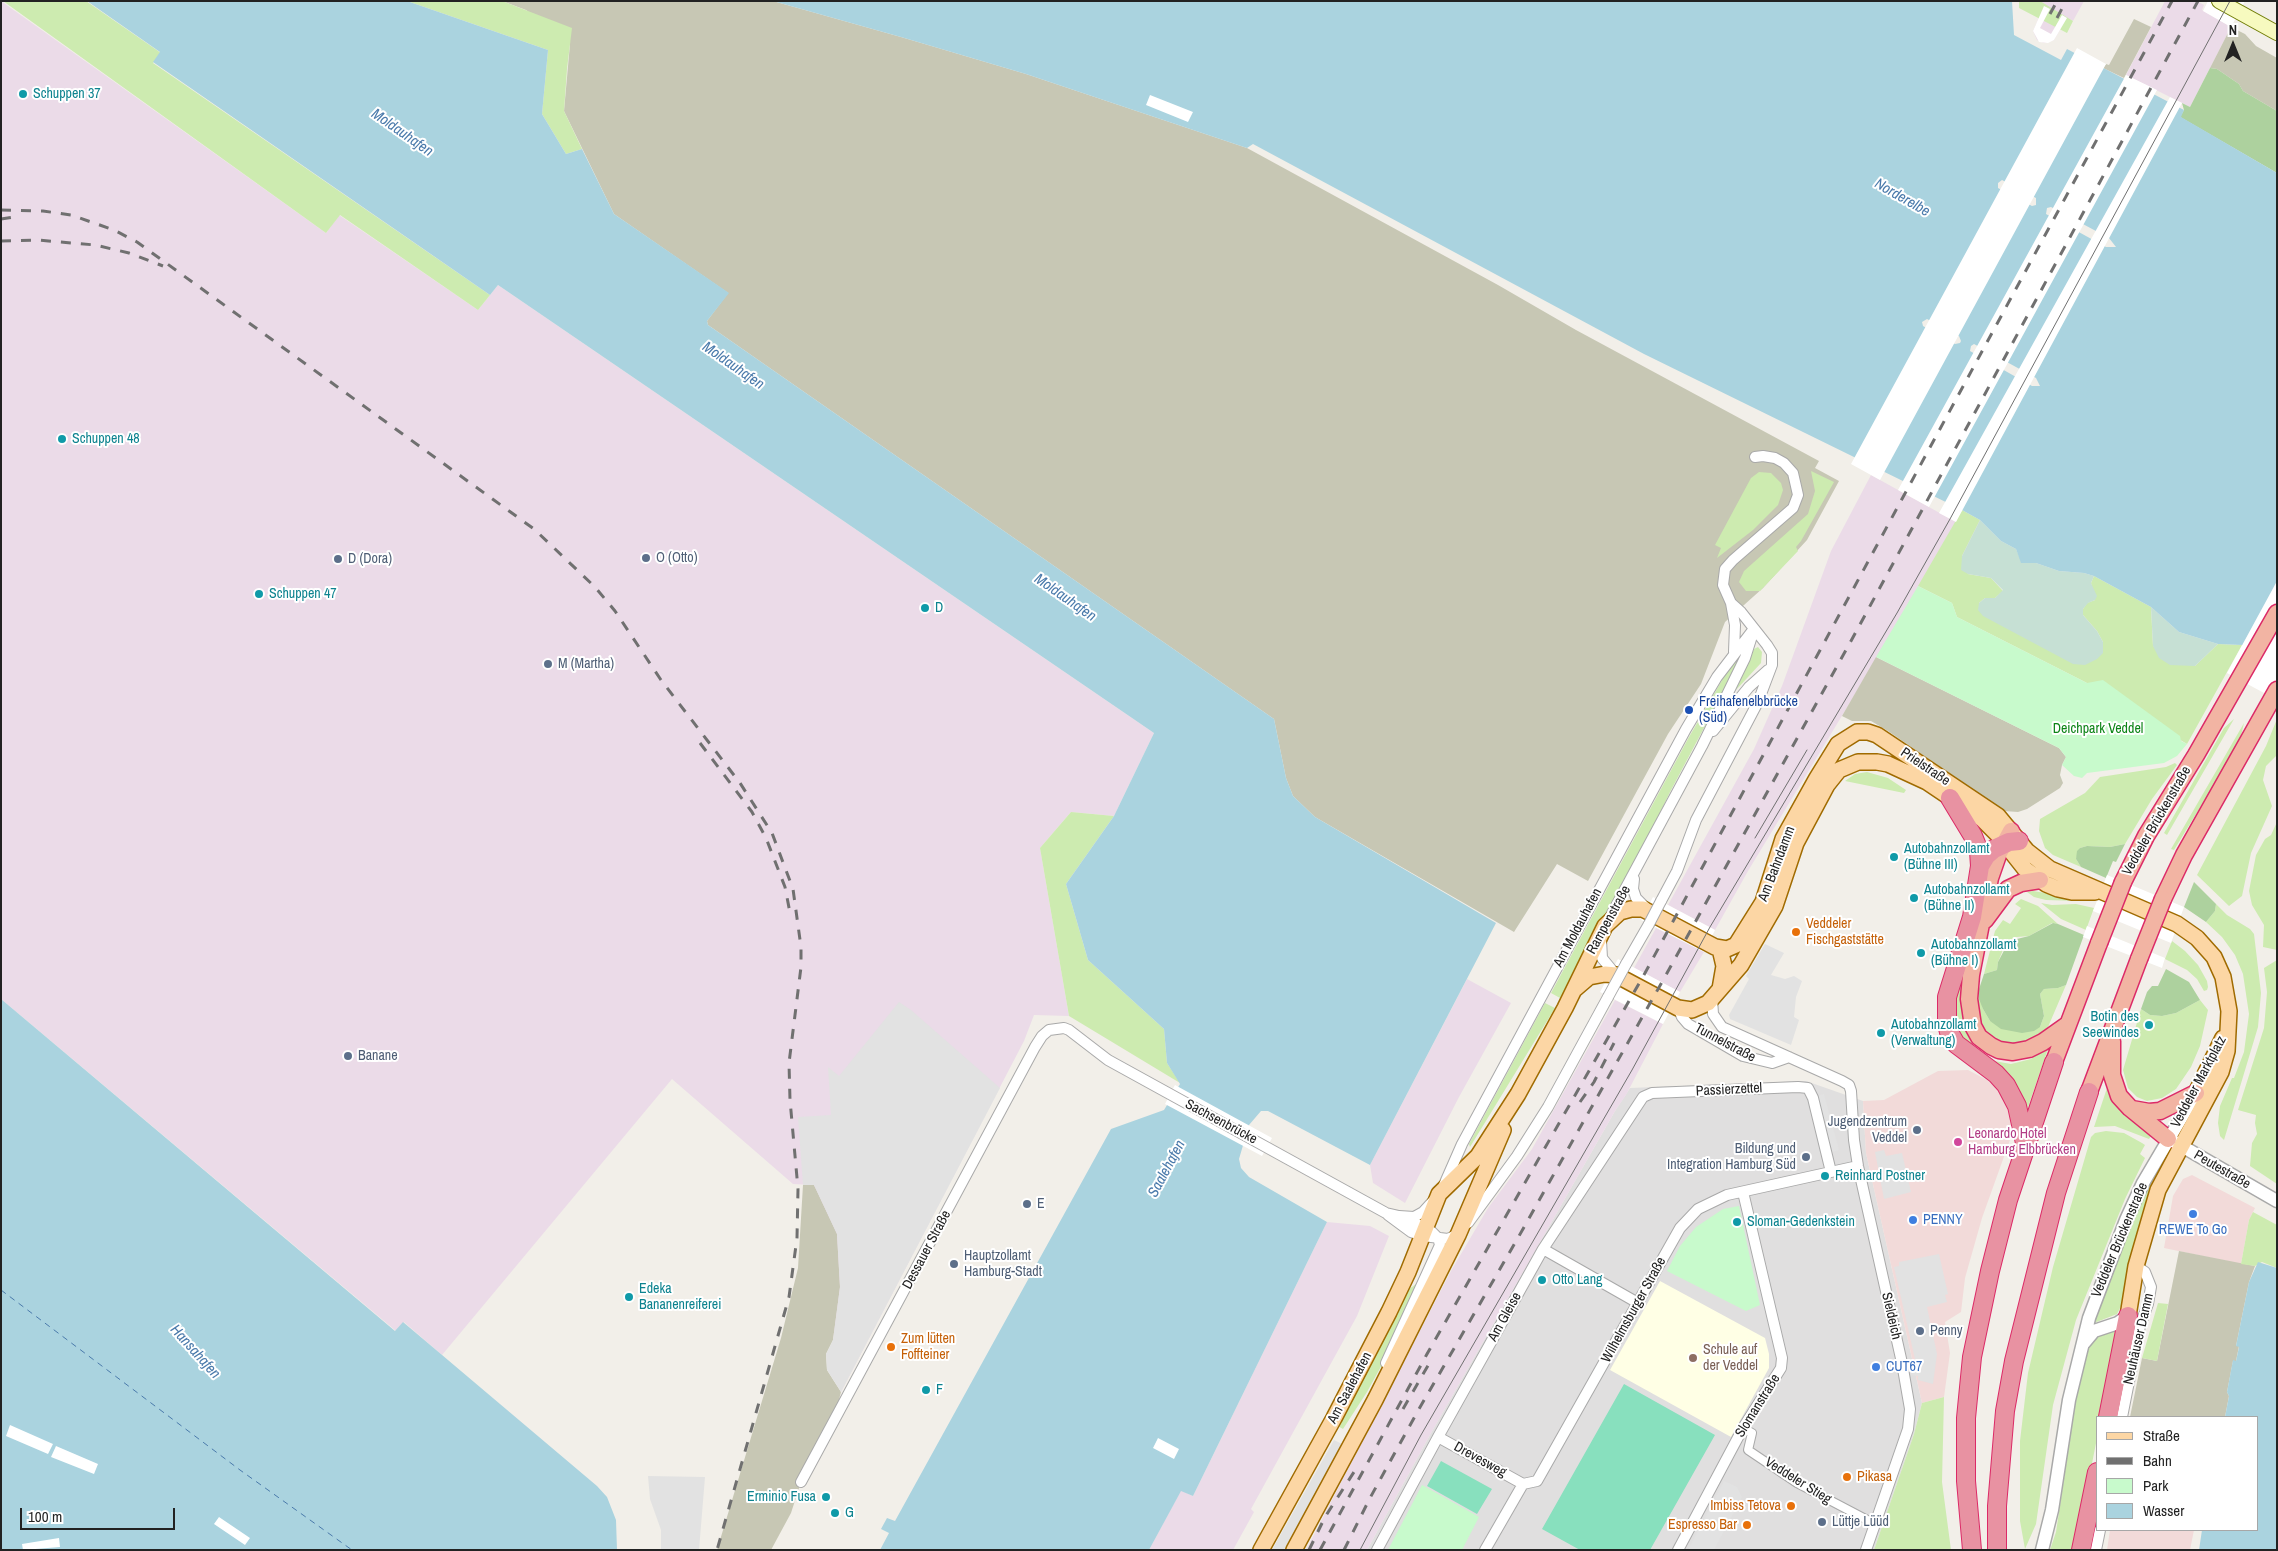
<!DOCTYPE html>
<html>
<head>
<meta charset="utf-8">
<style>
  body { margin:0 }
  #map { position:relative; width:2278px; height:1551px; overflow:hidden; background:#f2efe9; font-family:"Archivo Narrow",sans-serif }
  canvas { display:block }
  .frame { position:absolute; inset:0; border:2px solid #222; pointer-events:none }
  .legend { position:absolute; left:2096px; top:1416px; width:162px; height:115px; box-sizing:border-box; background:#fff; border:1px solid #a7a7a7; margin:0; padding:6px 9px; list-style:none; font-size:15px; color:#222 }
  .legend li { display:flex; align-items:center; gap:10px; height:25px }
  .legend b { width:25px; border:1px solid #a7a7a7 }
  .north { position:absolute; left:2208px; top:20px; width:50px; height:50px; -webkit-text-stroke:4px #fff; paint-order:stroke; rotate:0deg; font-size:14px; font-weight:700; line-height:20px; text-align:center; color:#222 }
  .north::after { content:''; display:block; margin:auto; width:18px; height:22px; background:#222; clip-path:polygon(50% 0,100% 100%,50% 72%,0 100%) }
  .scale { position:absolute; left:20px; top:1508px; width:155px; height:22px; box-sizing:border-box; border:2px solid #222; border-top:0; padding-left:6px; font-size:15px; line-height:18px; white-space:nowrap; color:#222; -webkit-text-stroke:4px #fff; paint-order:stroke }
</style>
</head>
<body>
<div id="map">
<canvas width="2278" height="1551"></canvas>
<div class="frame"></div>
<ul class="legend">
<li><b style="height:6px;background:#fcd6a4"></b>Straße</li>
<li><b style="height:6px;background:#707070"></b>Bahn</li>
<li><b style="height:14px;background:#c8facc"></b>Park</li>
<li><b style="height:14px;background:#aad3df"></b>Wasser</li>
</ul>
<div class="north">N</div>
<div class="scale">100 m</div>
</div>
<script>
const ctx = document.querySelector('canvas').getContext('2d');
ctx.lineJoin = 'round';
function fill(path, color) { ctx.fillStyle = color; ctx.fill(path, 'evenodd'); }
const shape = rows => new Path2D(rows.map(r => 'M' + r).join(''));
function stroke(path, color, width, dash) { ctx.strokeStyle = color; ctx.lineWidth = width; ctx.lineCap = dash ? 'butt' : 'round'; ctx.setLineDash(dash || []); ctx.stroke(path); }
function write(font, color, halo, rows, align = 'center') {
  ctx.font = font + ' "Archivo Narrow",sans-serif'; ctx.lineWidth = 4; ctx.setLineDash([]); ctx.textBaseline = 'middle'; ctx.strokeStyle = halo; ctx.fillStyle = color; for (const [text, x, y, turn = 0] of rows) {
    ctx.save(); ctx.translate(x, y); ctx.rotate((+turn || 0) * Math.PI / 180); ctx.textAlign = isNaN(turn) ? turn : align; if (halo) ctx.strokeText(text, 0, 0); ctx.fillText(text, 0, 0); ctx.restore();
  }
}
fill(shape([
  [1806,1081,1863,1101,1866,1153,1922,1403,1914,1434,1874,1550,1367,1550,1431,1433,1615,1111,1630,1088]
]), '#e0dfdf');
fill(shape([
  [1968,1070,1987,1080,2001,1092,2010,1114,2011,1137,1982,1218,1965,1278,1961,1312,1945,1322,1950,1353,1944,1397,1922,1403,1866,1153,1863,1101,1884,1100,1938,1071],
  [2192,1175,2255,1208,2249,1220,2241,1264,2164,1248,2173,1196,2183,1179],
  [2110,1530,2194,1530,2190,1550,2107,1550]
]), '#f2dad9');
fill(shape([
  [1,1,326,233,339,215,478,310,498,285,1154,733,1114,816,1071,812,1040,848,1069,1016,1034,1015,1024,1041,841,1392,814,1185,793,1184,672,1079,442,1355,404,1322,396,1331,1,999],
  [2040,1,2084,1,2073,21,2067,18,2054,40,2044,43,2037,40,2033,31,2044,6],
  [2165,1,2197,1,2204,5,2202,10,2231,27,2190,107,2126,75],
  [1871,475,1956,522,1883,648,1748,871,1715,930,1668,905,1754,749,1782,686,1831,551],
  [1656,928,1704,952,1680,992,1634,968],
  [1467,979,1511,1003,1459,1097,1405,1203,1373,1183,1370,1165],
  [1615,1000,1663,1024,1626,1095,1615,1111,1431,1433,1367,1550,1306,1550,1451,1271,1488,1208,1532,1149],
  [1327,1222,1370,1226,1389,1236,1357,1316,1251,1509,1254,1512,1233,1550,1149,1550,1181,1490,1193,1496]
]), '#ebdbe8');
fill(shape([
  [1660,1281,1765,1338,1769,1354,1769,1368,1731,1437,1610,1370]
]), '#ffffe5');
fill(shape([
  [502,1,773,1,901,37,1026,74,1247,148,1498,285,1576,330,1819,461,1815,468,1839,481,1807,540,1763,588,1725,622,1701,684,1668,734,1588,881,1557,864,1514,932,1315,817,1293,796,1286,778,1274,719,708,325,707,321,728,293,614,214,564,111,570,44,526,10],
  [2134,19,2151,27,2124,78,2103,68,2106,64,2109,65],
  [2231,27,2245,34,2256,46,2277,58,2277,111,2243,91,2239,84,2217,69,2210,68],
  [1876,657,2059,748,2066,757,2062,765,2060,775,2063,783,2060,788,2027,809,2018,812,2004,811,1888,731,1871,721,1852,721,1842,716],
  [803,1185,814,1185,837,1234,840,1287,833,1340,826,1354,827,1370,841,1392,832,1426,801,1482,791,1513,771,1550,717,1550,781,1338,798,1268],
  [2179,1251,2255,1266,2249,1282,2236,1346,2239,1346,2236,1361,2233,1361,2227,1392,2229,1396,2225,1417,2130,1417,2142,1358,2157,1361]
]), '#c7c7b4');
fill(shape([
  [3,1,86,1,161,53,153,63,490,295,478,310,340,215,326,233],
  [407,1,502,1,572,28,567,69,564,111,582,149,566,154,542,114,548,50],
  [2019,1,2040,1,2073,21,2067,33,2019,8],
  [1811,471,1834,482,1801,541,1796,547,1798,551,1760,591,1746,591,1739,582,1744,571,1808,514,1815,491],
  [1759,472,1771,473,1781,483,1783,490,1778,505,1753,530,1717,558,1721,548,1715,545,1751,478],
  [1962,510,1980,520,1962,556,1968,574,1991,578,2003,591,1995,598,1985,598,1979,603,2103,653,2103,642,2097,631,2083,615,2083,609,2087,603,2095,600,2091,583,2094,576,2151,607,2153,646,2195,666,2218,644,2242,645,2187,744,2087,683,1957,617,1952,603,1918,586],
  [1758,647,1762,652,1761,663,1736,690,1754,649],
  [1739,657,1741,658,1670,792,1635,865,1560,998,1551,993,1689,737,1725,675],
  [2234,719,2167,835,2164,833,2224,728],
  [2277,719,2277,755,2266,766,2263,780,2272,806,2251,853,2242,896,2229,906,2197,875,2266,746],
  [2244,723,2240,740,2226,765,2174,850,2171,849],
  [2175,763,2177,765,2152,799,2125,844,2110,847,2087,846,2080,848,2076,859,2081,867,2053,855,2045,848,2039,831,2040,819,2085,793,2100,777,2166,767],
  [1867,772,1888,778,1906,790,1904,793,1845,781,1855,774],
  [1071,812,1114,816,1066,884,1088,960,1164,1029,1167,1063,1180,1083,1069,1016,1040,848],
  [2277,822,2277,950,2263,947,2264,925,2252,905,2249,891,2256,855,2265,839,2271,835],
  [2033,891,2052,894,2077,901,2046,900,2034,897,2027,892],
  [2021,899,2038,906,2058,924,2052,923,2029,936,2017,937,2005,945,1998,962,1997,970,1984,974,1995,931,2003,920,2010,924,2021,908,2015,904],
  [2041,903,2052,905,2076,904,2094,908,2086,930,2061,919],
  [2216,904,2227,915,2250,929,2254,934,2261,993,2258,1027,2224,1140,2220,1136,2218,1123,2220,1106,2232,1078,2234,1078,2244,1052,2249,1014,2243,974,2235,955,2222,937,2206,922,2215,911],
  [2172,941,2185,951,2198,965,2207,981,2208,987,2207,990,2204,991,2197,979,2187,970,2165,959],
  [2277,960,2277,1184,2250,1166,2252,1143,2257,1134,2255,1123,2256,1115,2238,1110,2264,1028,2267,992,2264,968],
  [1962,977,1968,1034,1971,1042,1982,1055,1994,1061,2011,1064,2031,1059,2045,1048,2048,1049,2026,1113,1967,1044,1957,1026,1955,1017,1955,997],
  [2066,985,2048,1027,2039,1036,2031,1041,2014,1046,1995,1040,1981,1029,1976,998,1979,989,1983,1009,1990,1021,2040,1027,2044,1016,2040,994,2044,989,2058,988],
  [2200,1000,2208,1010,2200,1046,2191,1067,2176,1089,2162,1098,2147,1101,2137,1097,2128,1088,2123,1070,2141,1009,2150,1015,2162,1016,2176,1013],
  [1545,1003,1555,1008,1470,1147,1469,1144],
  [2109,1082,2153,1133,2149,1139,2115,1126,2094,1127],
  [2106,1131,2124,1133,2142,1143,2145,1145,2140,1154,2145,1158,2125,1199,2076,1320,2053,1405,2036,1524,2025,1549,2020,1521,2020,1441,2028,1373,2053,1267,2091,1137,2095,1133],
  [2157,1165,2162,1167,2142,1213,2124,1300,2117,1314,2094,1323,2092,1321,2110,1268],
  [2253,1212,2277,1225,2277,1268,2262,1262,2255,1266,2241,1264,2249,1220],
  [1420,1281,1389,1343,1384,1361,1367,1392,1343,1429,1336,1425,1404,1293],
  [2158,1303,2168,1304,2157,1361,2142,1358],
  [2118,1329,2101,1417,2097,1417,2097,1438,2075,1550,2050,1550,2056,1532,2076,1398,2090,1344,2099,1335],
  [1944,1397,1942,1482,1951,1550,1874,1550,1914,1434,1922,1403]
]), '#cdebb0');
fill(shape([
  [2210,68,2217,69,2239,84,2243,91,2277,111,2277,173,2180,117,2184,110,2182,103,2190,107],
  [2125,844,2116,862,2113,861,2106,878,2081,867,2076,859,2077,851,2080,848,2087,846,2110,847],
  [2194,882,2216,904,2215,911,2206,922,2184,907],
  [2053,923,2058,924,2084,935,2066,985,2058,988,2044,989,2040,994,2044,1016,2040,1027,2034,1031,2022,1033,2001,1029,1990,1021,1983,1009,1979,999,1979,989,1984,974,1997,970,1998,962,2009,941,2029,936],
  [2166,969,2189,982,2200,1000,2176,1013,2162,1016,2150,1015,2141,1009,2147,992,2152,986,2158,986]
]), '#add19e');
fill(shape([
  [1980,520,2001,541,2016,549,2022,563,2036,563,2059,571,2084,573,2094,576,2091,583,2097,596,2095,600,2088,603,2083,609,2083,615,2097,631,2103,642,2103,653,2097,659,2085,665,2073,664,1983,616,1978,610,1979,603,1985,598,1995,598,2003,590,1991,578,1968,574,1961,570,1962,556],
  [2151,607,2179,632,2218,644,2195,666,2170,665,2159,658,2153,646]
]), '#c6e0d4');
fill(shape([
  [1918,586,1952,603,1957,617,2087,683,2103,680,2180,736,2181,741,2187,744,2177,756,2164,763,2087,773,2082,778,2074,776,2062,765,2066,757,2059,748,1876,657],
  [1739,1206,1760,1305,1746,1311,1667,1271,1680,1246,1696,1227,1723,1209],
  [1422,1485,1479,1517,1462,1550,1388,1550]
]), '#c8facc');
fill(shape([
  [1624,1384,1715,1435,1650,1550,1580,1550,1542,1529],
  [1441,1461,1492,1489,1477,1514,1427,1486]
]), '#88e0be');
fill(shape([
  [1765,944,1784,953,1771,975,1785,979,1794,976,1802,981,1796,997,1794,1017,1799,1020,1791,1045,1730,1019,1729,1015,1749,979,1746,976],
  [899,1002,911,1010,1000,1088,841,1392,827,1370,826,1354,833,1340,840,1287,837,1234,814,1185,803,1185,798,1117,831,1115,828,1067,839,1076],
  [1824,1094,1839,1150,1832,1152,1817,1096],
  [1884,1150,1886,1156,1902,1153,1911,1192,1884,1199,1875,1152],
  [1939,1254,1948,1294,1945,1295,1947,1302,1927,1307,1937,1354,1933,1384,1918,1380,1918,1376,1911,1375,1915,1359,1894,1267,1899,1266,1899,1262],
  [1334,1440,1342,1444,1284,1550,1272,1550],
  [648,1476,705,1477,699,1550,661,1550,661,1530,650,1499],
  [1724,1481,1737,1487,1742,1497,1714,1550,1688,1550]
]), '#e2e2e2');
fill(shape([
  [87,1,407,1,548,50,542,114,566,154,582,149,614,214,729,293,707,321,708,325,1274,719,1286,778,1293,796,1315,817,1496,923,1370,1165,1268,1111,1261,1111,1249,1125,1239,1159,1241,1168,1249,1177,1327,1222,1193,1496,1181,1491,1149,1550,880,1550,889,1533,881,1529,887,1518,895,1521,1111,1129,1164,1110,1180,1084,1167,1063,1164,1029,1088,960,1066,884,1114,816,1154,733,498,285,490,295,153,62,160,52],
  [773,1,2012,1,2014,35,2061,60,2067,49,2184,110,2181,117,2277,173,2277,663,2242,645,2218,644,2179,632,2151,607,2094,576,2084,573,2059,571,2036,563,2021,563,2016,549,2001,541,1980,520,1962,510,1644,354,1253,144,1247,148,1026,74,901,37],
  [2002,180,2036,198,2036,205,2032,206,1998,188,1998,183],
  [2051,207,2109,238,2116,247,2106,247,2046,214,2047,208],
  [1927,319,1959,336,1961,341,1960,343,1955,344,1923,326,1922,322],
  [1974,344,2036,378,2040,386,2032,386,1970,351,1971,346],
  [1,999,395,1331,403,1322,597,1486,607,1497,616,1520,617,1550,1,1550],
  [2258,1262,2277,1268,2277,1550,2199,1550,2202,1530,2257,1530,2257,1417,2225,1417,2229,1396,2227,1392,2233,1360,2236,1361,2239,1347,2236,1346,2249,1282]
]), '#aad3df');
fill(shape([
  [2208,1,2245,1,2231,27,2203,11],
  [2044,6,2050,9,2040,28,2051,34,2062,15,2067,18,2054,40,2048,43,2039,42,2033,31],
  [2077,48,2106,64,1880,480,1851,464],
  [2126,75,2157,90,1929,507,1898,490],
  [1150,95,1193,112,1188,122,1146,105],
  [2170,97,2182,103,1956,522,1939,513],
  [2277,581,2277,700,2227,673],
  [2107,875,2184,907,2171,943,2093,911],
  [1653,897,1715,930,1704,952,1641,920],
  [2087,926,2165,958,2162,968,2083,937],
  [1618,959,1680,992,1663,1024,1600,992],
  [1175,1085,1272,1138,1262,1156,1165,1104],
  [10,1425,53,1444,48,1454,6,1436],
  [1158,1438,1179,1449,1174,1459,1153,1448],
  [56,1446,98,1464,94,1474,51,1457],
  [219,1517,250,1538,245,1545,214,1524],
  [59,1538,60,1547,23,1550,22,1544]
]), '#fff');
stroke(shape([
  [1,1290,240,1470,352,1550]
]), '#4a7aab', 1, [6, 5]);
const pedestrian = shape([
  [1743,1428,1752,1433,1748,1450,1797,1483,1875,1524]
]);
const minor = shape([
  [1734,652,1735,625,1731,603,1723,585,1725,569,1733,560,1793,508,1798,495,1793,473,1784,463,1775,458,1763,456,1755,457],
  [1713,731,1749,687,1768,670],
  [1634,879,1633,889,1636,898,1649,911],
  [1661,901,1677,871,1696,820,1758,702,1772,665,1772,653,1767,645,1741,612,1731,603],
  [1610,917,1702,746,1745,658,1752,636],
  [1601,940,1602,958,1616,975],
  [1626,964,1649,924],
  [1712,998,1713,1014,1722,1027,1842,1081,1849,1085,1851,1091,1854,1140,1858,1166,1902,1363,1910,1409,1908,1429,1866,1550],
  [1678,1008,1682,1017,1688,1024,1743,1056,1772,1063,1789,1057],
  [1444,1185,1462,1144,1686,729,1717,677,1753,630],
  [1388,1215,1411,1232,1423,1236,1448,1239,1458,1234],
  [1468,1223,1517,1156,1548,1107,1608,997],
  [1543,1249,1638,1303],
  [1386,1363,1440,1245,1438,1238,1432,1232,1404,1217],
  [2122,1417,2140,1326,2148,1304,2151,1287,2145,1272,2136,1266],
  [1438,1437,1523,1484],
  [801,1482,1035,1047,1042,1036,1049,1030,1064,1028,1069,1030,1108,1060,1386,1213,1399,1216,1414,1217,1423,1212,1433,1201],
  [1377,1550,1438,1437,1543,1249,1643,1097,1652,1093,1798,1087,1808,1088,1813,1098,1831,1172],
  [1485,1550,1523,1484,1537,1481,1680,1228,1698,1209,1727,1195,1858,1166],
  [1678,1550,1743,1428,1781,1368,1782,1358,1743,1192],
  [2096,1550,2100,1530]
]);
const tertiary = shape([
  [2173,1141,2277,1201],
  [2084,1343,2094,1331,2118,1323,2128,1316],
  [2042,1550,2052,1510,2069,1400,2089,1318,2126,1220,2143,1183,2196,1093]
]);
const secondary = shape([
  [2219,1,2277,33]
]);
const primary = shape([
  [1575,989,1589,977,1605,974,1616,975,1678,1008,1692,1010,1708,1003,1741,965,1775,906,1796,843,1827,785,1839,770,1858,762,1877,762,1888,764,1927,782,1982,819,1998,835,2025,869,2046,884,2058,889,2072,892,2095,892],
  [1720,989,1724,966,1720,949],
  [2196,1093,2223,1038],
  [1261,1550,1334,1418,1389,1312,1408,1272,1439,1194,1478,1156,1518,1094,1565,1008,1605,926,1620,912,1631,909,1643,909,1715,947,1727,949,1736,945,1763,902,1783,839,1817,778,1838,744,1857,732,1868,732,1877,735,1998,816,2027,851,2050,869,2177,924,2197,938,2214,957,2223,977,2229,1011,2227,1051,2221,1072,2158,1190,2136,1266,2128,1316],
  [1294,1550,1375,1400,1458,1235,1503,1130]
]);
const trunk = shape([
  [2011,831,1998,855,1990,878,1971,975,1969,999,1973,1026,1979,1037,1991,1046,1999,1050,2013,1052,2029,1049,2043,1042,2067,1025],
  [2123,882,2146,836,2196,755,2277,613],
  [2163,899,2184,855,2277,690],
  [1985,920,2008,889,2021,883,2040,880],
  [2112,1041,2112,1075,2119,1096,2130,1108,2168,1139],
  [2054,1062,2099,943],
  [2089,1092,2139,959],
  [2132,1109,2149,1112,2160,1111,2196,1093]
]);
const motorway = shape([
  [1950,798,1973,836,1979,851,1980,866,1972,917,1947,997,1947,1024,1949,1032,1956,1044,1996,1074,2006,1085,2017,1106,2025,1143],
  [1980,866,1986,856,1994,849,2009,842,2019,841],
  [2108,1417,2128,1316],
  [1972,1550,1966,1481,1966,1418,1972,1357,1990,1271,2008,1200,2054,1062],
  [1997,1550,1997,1506,2005,1411,2014,1361,2056,1193,2089,1092],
  [2081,1550,2097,1472]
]);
stroke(pedestrian, '#a9a9a9', 10);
stroke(minor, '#a9a9a9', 12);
stroke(tertiary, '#a9a9a9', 15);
stroke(secondary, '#707d05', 16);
stroke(primary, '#a06b00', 18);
stroke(trunk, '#dc2a67', 19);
stroke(motorway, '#dc2a67', 20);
stroke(pedestrian, '#fff', 8);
stroke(minor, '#fff', 10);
stroke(tertiary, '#fff', 12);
stroke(secondary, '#f7fabf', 14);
stroke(primary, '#fcd6a4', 15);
stroke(trunk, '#f2b4a3', 16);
stroke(motorway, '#e892a2', 18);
stroke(shape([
  [1755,838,1807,750],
  [1360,1550,1421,1435,1632,1070,1710,927,1897,613,1950,519,2230,1]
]), '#707070', 1);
stroke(shape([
  [2050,14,2057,1],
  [2057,18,2066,1],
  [1,210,43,211,71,215,114,230,137,242,534,529,595,587,615,611,661,680,740,783,772,833,793,889,801,947,801,967,789,1063,790,1100,798,1189,797,1238,789,1297,717,1550],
  [1,219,20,216],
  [1,241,38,240,95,245,129,253,163,266],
  [700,743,752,812,766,838,785,887,791,918],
  [1580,1102,1594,1082,1614,1043],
  [1403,1409,1430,1362],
  [1309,1550,1325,1517,1354,1472],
  [1320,1550,1427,1354,1645,973,2172,1],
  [1344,1550,1370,1498,1419,1409,1519,1236,1662,982,1851,641,2198,1]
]), '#707070', 3, [10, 10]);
const minorBridge = shape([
  [1649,924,1661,901],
  [1608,997,1626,964]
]);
const trunkBridge = shape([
  [2099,943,2123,882],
  [2139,959,2163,899]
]);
stroke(minorBridge, '#a9a9a9', 12, []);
stroke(trunkBridge, '#dc2a67', 19, []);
stroke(minorBridge, '#fff', 10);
stroke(trunkBridge, '#f2b4a3', 16);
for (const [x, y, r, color] of [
  [23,94,5,"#0f9aa8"],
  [62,439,5,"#0f9aa8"],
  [646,558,5,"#5c6f8a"],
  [338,559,5,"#5c6f8a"],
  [259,594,5,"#0f9aa8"],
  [925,608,5,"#0f9aa8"],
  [548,664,5,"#5c6f8a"],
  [1689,710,5,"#1a4fb4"],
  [1894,857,5,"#0f9aa8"],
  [1914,898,5,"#0f9aa8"],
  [1796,932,5,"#e8710a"],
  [1921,953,5,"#0f9aa8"],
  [2149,1025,5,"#0f9aa8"],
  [1881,1033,5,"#0f9aa8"],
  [348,1056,5,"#5c6f8a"],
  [1917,1130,5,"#5c6f8a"],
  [1958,1142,5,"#d1479c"],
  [1806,1157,5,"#5c6f8a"],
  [1825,1176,5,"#0f9aa8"],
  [1027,1204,5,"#5c6f8a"],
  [2193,1214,5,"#3f7fe0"],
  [1913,1220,5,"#3f7fe0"],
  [1737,1222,5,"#0f9aa8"],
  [954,1264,5,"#5c6f8a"],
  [1542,1280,5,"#0f9aa8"],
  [629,1297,5,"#0f9aa8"],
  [1920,1331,5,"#5c6f8a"],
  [891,1347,5,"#e8710a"],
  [1693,1358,5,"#8d6e63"],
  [1876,1367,5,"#3f7fe0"],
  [926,1390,5,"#0f9aa8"],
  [1847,1477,5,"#e8710a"],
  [826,1497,5,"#0f9aa8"],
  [1791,1506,5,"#e8710a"],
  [835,1513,5,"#0f9aa8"],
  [1822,1522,5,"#5c6f8a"],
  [1747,1525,5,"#e8710a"]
]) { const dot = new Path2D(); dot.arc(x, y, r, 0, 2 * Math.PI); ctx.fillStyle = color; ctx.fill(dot); stroke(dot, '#fff', 2); }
write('14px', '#0d838f', '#fff', [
  ["Schuppen 37",33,94],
  ["Schuppen 48",72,439],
  ["Schuppen 47",269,594],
  ["D",935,608],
  ["Autobahnzollamt",1904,849],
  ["(Bühne III)",1904,865],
  ["Autobahnzollamt",1924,890],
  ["(Bühne II)",1924,906],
  ["Autobahnzollamt",1931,945],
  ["(Bühne I)",1931,961],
  ["Botin des",2139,1017,"right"],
  ["Seewindes",2139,1033,"right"],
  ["Autobahnzollamt",1891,1025],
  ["(Verwaltung)",1891,1041],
  ["Reinhard Postner",1835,1176],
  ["Sloman-Gedenkstein",1747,1222],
  ["Otto Lang",1552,1280],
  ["Edeka",639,1289],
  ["Bananenreiferei",639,1305],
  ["F",936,1390],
  ["Erminio Fusa",816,1497,"right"],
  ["G",845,1513]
], 'left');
write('14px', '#4e5e75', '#fff', [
  ["O (Otto)",656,558],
  ["D (Dora)",348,559],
  ["M (Martha)",558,664],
  ["Banane",358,1056],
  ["Jugendzentrum",1907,1122,"right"],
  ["Veddel",1907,1138,"right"],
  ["Bildung und",1796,1149,"right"],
  ["Integration Hamburg Süd",1796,1165,"right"],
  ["E",1037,1204],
  ["Hauptzollamt",964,1256],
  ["Hamburg-Stadt",964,1272],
  ["Penny",1930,1331],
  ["Lüttje Lüüd",1832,1522]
], 'left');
write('14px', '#164399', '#fff', [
  ["Freihafenelbbrücke",1699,702],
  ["(Süd)",1699,718]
], 'left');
write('14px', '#0c8416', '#fff', [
  ["Deichpark Veddel",2098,729]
]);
write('14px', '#222', '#fff', [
  ["Prielstraße",1925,767,34],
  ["Veddeler Brückenstraße",2157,821,-60],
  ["Am Bahndamm",1777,864,-69],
  ["Rampenstraße",1609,920,-61],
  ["Am Moldauhafen",1578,928,-62],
  ["Tunnelstraße",1725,1043,28],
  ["Veddeler Marktplatz",2199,1082,-62],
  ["Passierzettel",1729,1090,-3],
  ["Sachsenbrücke",1221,1122,28],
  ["Peutestraße",2222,1170,30],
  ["Veddeler Brückenstraße",2120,1240,-67],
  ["Dessauer Straße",927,1250,-62],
  ["Wilhelmsburger Straße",1634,1310,-61],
  ["Sieldeich",1891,1316,77],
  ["Am Gleise",1505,1317,-61],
  ["Neuhäuser Damm",2139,1339,-77],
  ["Am Saalehafen",1350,1388,-62],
  ["Slomanstraße",1758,1406,-58],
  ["Drevesweg",1480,1460,29],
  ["Veddeler Stieg",1798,1481,32]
]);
write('14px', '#c56008', '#fff', [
  ["Veddeler",1806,924],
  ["Fischgaststätte",1806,940],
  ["Zum lütten",901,1339],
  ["Foffteiner",901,1355],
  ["Pikasa",1857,1477],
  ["Imbiss Tetova",1781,1506,"right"],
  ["Espresso Bar",1737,1525,"right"]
], 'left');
write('14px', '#b23c85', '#fff', [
  ["Leonardo Hotel",1968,1134],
  ["Hamburg Elbbrücken",1968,1150]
], 'left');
write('14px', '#366cbe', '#fff', [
  ["PENNY",1923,1220],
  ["REWE To Go",2193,1230,"center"],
  ["CUT67",1886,1367]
], 'left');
write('14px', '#785e54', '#fff', [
  ["Schule auf",1703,1350],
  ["der Veddel",1703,1366]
], 'left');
write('italic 15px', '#4a7aab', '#fff', [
  ["Moldauhafen",402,133,35],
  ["Norderelbe",1902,198,30],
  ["Moldauhafen",733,366,35],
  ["Moldauhafen",1065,598,35],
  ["Saalehafen",1167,1169,-62],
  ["Hansahafen",195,1352,48]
]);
</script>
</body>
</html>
